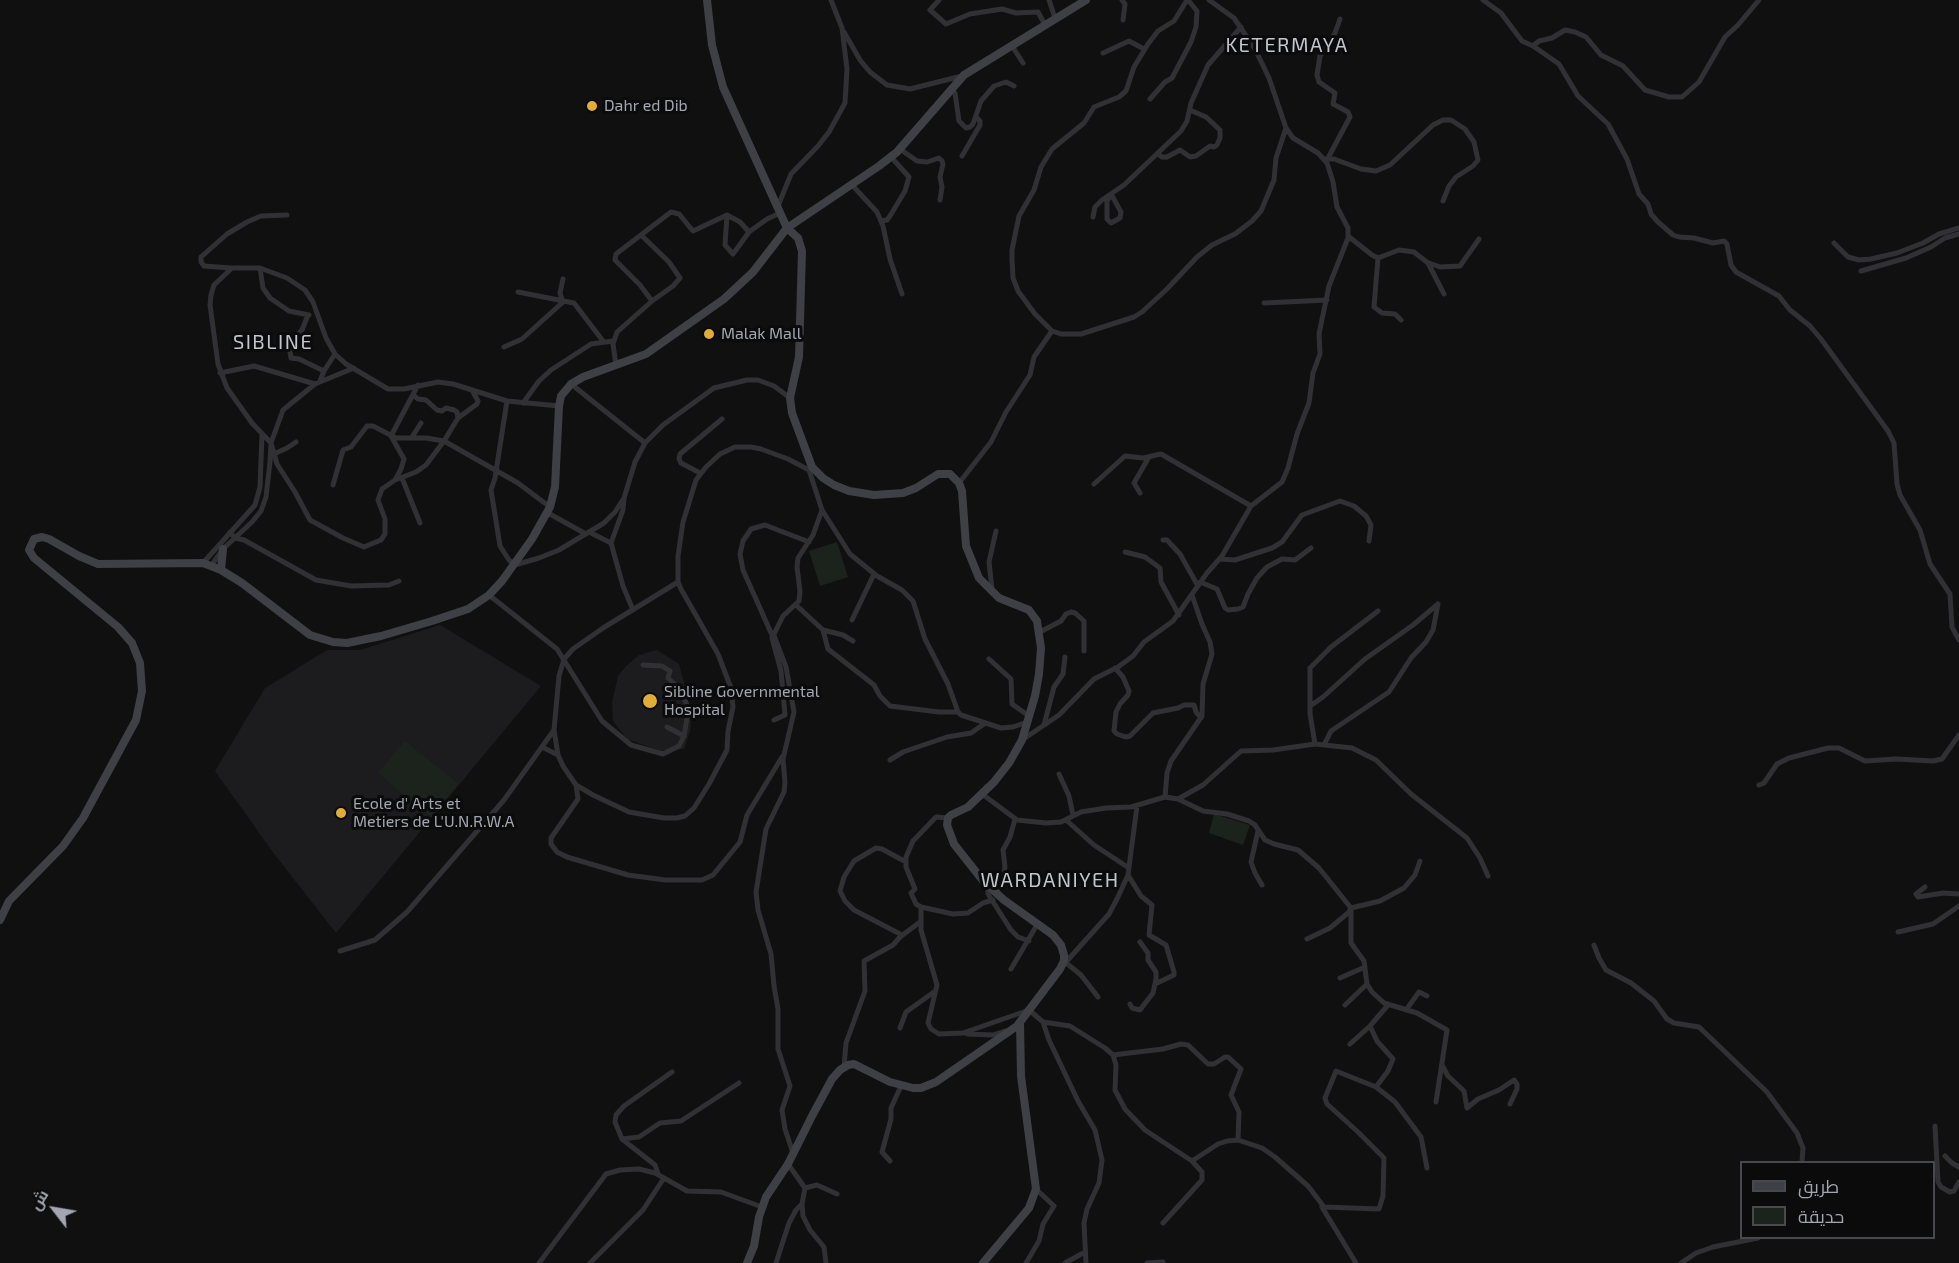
<!DOCTYPE html>
<html>
<head>
<meta charset="utf-8">
<style>
  body { margin:0 }
  #map { position:relative; width:1959px; height:1263px; overflow:hidden; background:#101011; font-family:"Exo 2",Cairo,sans-serif }
  canvas { display:block }
  .legend { position:absolute; left:1740px; top:1161px; width:195px; height:78px; box-sizing:border-box; background:#0b0b0c; border:2px solid #47494e; margin:0; padding:8px 10px; list-style:none; font-size:18px; color:#a2a6b0 }
  .legend li { display:flex; align-items:center; gap:12px; height:30px }
  .legend b { width:30px; border:2px solid #47494e }
  .north { position:absolute; left:24px; top:1179px; width:60px; height:60px; -webkit-text-stroke:4px #0b0b0c; paint-order:stroke; rotate:301deg; font-size:16px; font-weight:700; line-height:24px; text-align:center; color:#a2a6b0 }
  .north::after { content:''; display:block; margin:auto; width:21px; height:27px; background:#a2a6b0; clip-path:polygon(50% 0,100% 100%,50% 72%,0 100%) }
</style>
</head>
<body>
<div id="map">
<canvas width="1959" height="1263"></canvas>
<ul class="legend">
<li><b style="height:8px;background:#3f4045"></b>طريق</li>
<li><b style="height:16px;background:#1c231d"></b>حديقة</li>
</ul>
<div class="north">ش</div>
</div>
<script>
const ctx = document.querySelector('canvas').getContext('2d');
ctx.lineJoin = 'round';
function fill(path, color) { ctx.fillStyle = color; ctx.fill(path, 'evenodd'); }
const shape = rows => new Path2D(rows.map(r => 'M' + r).join(''));
function stroke(path, color, width, dash) { ctx.strokeStyle = color; ctx.lineWidth = width; ctx.lineCap = dash ? 'butt' : 'round'; ctx.setLineDash(dash || []); ctx.stroke(path); }
function write(font, color, halo, rows, align = 'center') {
  ctx.font = font + ' "Exo 2",sans-serif'; ctx.lineWidth = 6; ctx.setLineDash([]); ctx.textBaseline = 'middle'; ctx.strokeStyle = halo; ctx.fillStyle = color; for (const [text, x, y, turn = 0] of rows) {
    ctx.save(); ctx.translate(x, y); ctx.rotate((+turn || 0) * Math.PI / 180); ctx.textAlign = isNaN(turn) ? turn : align; if (halo) ctx.strokeText(text, 0, 0); ctx.fillText(text, 0, 0); ctx.restore();
  }
}
fill(shape([
  [440,625,541,686,336,933,275,855,215,771,265,688,327,650,360,650],
  [657,650,679,664,686,690,691,722,690,732,684,749,660,751,627,739,613,721,612,702,618,676,626,666,639,655]
]), '#1c1c1e');
fill(shape([
  [837,542,848,577,820,586,809,551],
  [405,741,458,784,432,817,378,773],
  [1214,814,1250,825,1243,845,1209,833]
]), '#1c231d');
stroke(shape([
  [939,0,930,10,946,24,970,14,1002,9,1016,13,1038,12,1045,25],
  [1049,0,1055,18],
  [1122,0,1125,4,1123,20],
  [1483,0,1501,13,1522,41,1533,46,1559,64,1578,96,1608,124,1627,159,1639,194,1648,204,1651,214,1658,222,1673,235,1679,237,1694,238,1713,243,1724,241,1727,244,1731,265,1736,272,1779,296,1790,310,1810,326,1821,339,1888,431,1894,443,1897,484,1900,495,1920,530,1930,564,1950,594,1952,627,1959,640],
  [844,32,860,60,870,72,887,85,910,89,962,76],
  [1012,46,1023,63],
  [1533,46,1539,41,1552,38,1565,30,1575,32,1586,37,1601,55,1623,66,1645,90,1669,97,1682,97,1699,82,1725,37,1738,25,1759,0],
  [1103,53,1129,41,1144,49],
  [950,89,955,93,959,121,966,128,970,127,973,124,981,101,994,86,1006,82,1014,86],
  [1150,99,1165,82,1172,78,1191,42,1196,27,1197,11,1188,0],
  [900,149,917,161,927,162,939,158,942,161,943,164,940,177,942,187,940,200],
  [1158,154,1162,157,1167,157,1180,150,1190,157,1196,156,1210,146,1214,147,1217,145,1220,138,1220,130,1206,117,1190,110],
  [962,156,980,125,980,121,976,117],
  [1328,158,1350,117,1348,112,1333,104,1335,93,1319,82,1317,75,1320,56,1335,33,1340,19],
  [1325,159,1334,159,1361,169,1376,171,1390,165,1433,125,1443,120,1451,120,1465,129,1474,142,1478,160,1473,166,1456,177,1449,186,1443,201],
  [852,185,877,212,883,226,890,259,902,294],
  [1111,194,1121,212,1120,218,1111,223,1107,219,1107,201,1111,194],
  [778,206,791,174,818,146,829,132,845,103,847,69,842,28,831,0],
  [727,215,725,245,733,254,749,232,767,219,780,213],
  [1093,217,1095,207,1102,200,1124,185,1181,131,1187,121,1191,103,1208,65,1241,27],
  [881,221,887,220,890,216,905,191,909,177,891,157],
  [641,235,669,262,680,278,673,286,652,301],
  [1348,236,1372,255,1378,258,1399,250,1414,252,1428,263,1444,294],
  [1834,243,1848,257,1859,260,1871,259,1897,253,1923,243,1939,234,1959,228],
  [1378,258,1374,307,1382,313,1395,314,1401,320],
  [1429,263,1440,267,1460,266,1479,239],
  [231,268,204,266,201,262,201,257,227,234,247,222,261,216,287,215],
  [260,268,263,288,270,298,289,311,309,315],
  [1861,271,1906,258,1931,247,1945,238,1959,234],
  [518,292,574,303,603,341],
  [1264,303,1327,300],
  [308,315,302,330,291,341,290,352,291,358,299,359,324,371,320,381],
  [1052,331,1061,334,1081,334,1134,317,1142,312,1167,289,1197,257,1212,245,1235,234,1252,221,1261,211,1274,180,1276,158,1286,128],
  [504,347,522,339,563,302,560,293,563,279],
  [616,365,613,344,617,332,652,301,640,285,615,260,616,254,671,212,679,214,693,231,727,215,740,222,749,232],
  [354,368,315,384,283,410,271,443,277,464,295,492,310,520,343,538,364,547,381,540,385,534,385,519,378,500,382,489,395,480,416,472,426,465,444,441,458,418,477,404,478,401,473,392],
  [324,371,335,354],
  [220,373,254,366,315,384],
  [571,384,645,443],
  [413,395,418,399,426,400,437,410,442,411,446,408,454,410,457,412,458,418],
  [507,401,495,478,491,490,500,546,509,560,515,565,539,558,559,550,604,523,615,512,624,498,635,462,645,443,663,425,714,388,747,380,758,380,774,386,790,398],
  [523,403,539,381,551,370,591,344,613,341],
  [391,436,418,385],
  [391,436,404,459,401,469,395,480],
  [412,437,421,423],
  [274,454,287,448,296,442],
  [700,473,681,463,679,459,680,454,722,419],
  [402,478,420,523],
  [959,483,991,442,1006,412,1030,375,1034,357,1052,331,1035,314,1018,291,1013,278,1012,260,1012,250,1019,216,1034,190,1041,167,1052,149,1084,123,1094,107,1119,97,1126,91,1134,67,1148,44,1158,31,1174,21,1187,0],
  [1094,484,1125,456,1143,458,1161,454,1251,506],
  [333,485,343,450,351,447,367,426,373,426,396,438,426,438,444,441,518,483,550,507],
  [1140,493,1134,483,1149,457],
  [548,513,586,534],
  [230,532,235,538,244,540,316,580,351,586,389,585,399,581],
  [589,532,611,543,623,586,633,610],
  [1163,540,1167,540,1180,554,1198,586],
  [611,543,623,510,624,499],
  [1125,552,1145,557,1160,568,1161,582,1179,615],
  [1220,559,1235,560,1272,548,1282,542,1302,515,1340,501,1354,506,1366,516,1371,525,1369,541],
  [203,563,255,505,260,487,262,434],
  [211,566,223,549,252,522,261,511,266,497,270,462,271,443,252,423,227,388,218,364,210,305,211,295,214,285,232,268,260,268,287,278,305,290,313,302,326,338,335,354,346,364,388,389,404,389,438,382,453,384,507,401,559,406],
  [678,582,603,628,573,649,564,659,559,676,554,730,558,755,563,766,576,785,593,795,629,812,664,818,677,818,685,816,694,808,709,784,727,750,728,731,733,707,731,688,718,654,681,589,678,582,678,556,683,522,696,480,706,467,720,454,735,447,751,447,761,449,788,459,809,470,822,510,850,554,877,576,902,590,913,601,925,639,948,684,958,712,961,715,1001,728,1013,727,1027,722],
  [1200,582,1217,589,1225,608,1228,610,1238,609,1243,607,1248,594,1257,578,1267,567,1282,559,1295,560,1311,548],
  [992,589,989,562,996,531],
  [489,595,557,649,602,721,631,745,663,754,679,746,684,736,667,727],
  [796,605,823,630,828,649,874,685,880,696,890,706,939,712,958,712],
  [852,620,874,574],
  [823,630,843,635,853,641],
  [1040,632,1061,621,1066,614,1071,612,1075,613,1084,621,1084,651],
  [773,633,786,667,794,712,783,759,785,782,784,792,766,829,756,892,758,910,771,954,774,986,778,1009,778,1049,790,1086,782,1110,785,1129,793,1153],
  [772,635,743,570,740,554,743,541,751,529,765,525,809,542],
  [989,659,1011,679,1012,704,1029,716],
  [643,665,662,666,670,671,668,678,680,689,687,705,688,713,684,736],
  [1115,668,1123,677,1129,691,1128,695,1120,704,1116,712,1114,731,1117,734,1126,737,1130,736,1153,713,1178,708,1184,705,1194,705,1196,712,1201,718],
  [1310,706,1323,697,1365,659,1413,625,1438,604,1433,630,1426,642,1411,658,1389,692,1331,731,1324,745],
  [774,720,785,715,781,671,772,638,783,616,799,601,800,591,797,567,798,558,813,535,822,510],
  [1044,725,1054,687,1063,674,1065,657],
  [1022,740,1059,715,1094,679,1118,667,1133,656,1144,642,1173,621,1207,573,1222,556,1251,506,1282,482,1288,468,1297,434,1309,403,1313,373,1320,354,1319,334,1329,286,1348,238,1348,228,1337,207,1333,182,1327,163,1318,153,1293,138,1286,128,1269,78,1255,49,1234,18,1209,0],
  [1315,744,1310,714,1310,668,1331,647,1378,611],
  [542,747,558,755],
  [890,760,903,752,947,737,971,733,984,724],
  [1059,774,1069,796,1073,815],
  [576,785,578,799,551,838,551,844,557,852,567,857,628,875,665,880,702,880,713,875,740,842,747,815,782,757],
  [1759,785,1764,783,1777,764,1789,758,1828,748,1839,748,1865,761,1896,759,1933,761,1942,759,1959,735],
  [982,794,1017,820,1046,823,1061,822,1081,812,1106,808,1131,807,1165,797,1167,773,1171,761,1202,716,1203,684,1212,654,1210,642,1202,624,1192,595],
  [1165,797,1178,799,1203,811,1227,814,1249,821,1255,825,1265,840,1274,844,1298,850,1319,868,1351,908,1351,943,1364,961,1367,984,1372,992,1384,1003,1417,1013,1447,1030,1436,1102],
  [1178,799,1203,785,1241,751,1273,750,1315,744,1352,748,1376,760,1411,794,1467,838,1480,858,1488,876],
  [948,818,936,817,913,841,906,857,906,867,915,889,911,893,916,904,921,907,921,930,937,985,928,1023,931,1029,939,1034,963,1033,1029,1010,1043,1022,1049,1040,1078,1101,1095,1130,1102,1160,1099,1183,1087,1209,1084,1223,1086,1263],
  [1066,820,1094,845,1129,868],
  [1258,831,1251,862,1255,873,1262,885],
  [1128,875,1141,896,1152,905,1149,935,1166,945,1174,972,1174,975,1155,984],
  [988,886,988,894,1011,930,1018,937,1029,941],
  [1925,887,1916,894,1918,897,1943,893,1959,894],
  [996,893,1003,878,1005,867,1003,850,1010,837,1015,819],
  [921,907,953,914,968,913,983,903,993,900],
  [1898,932,1933,924,1959,906],
  [902,935,854,910,845,901,840,891,844,877,854,861,876,848,882,849,906,862],
  [1307,939,1330,928,1348,913,1351,908,1380,901,1404,888,1415,875,1420,861],
  [1594,945,1599,958,1606,970,1631,983,1654,1001,1667,1019,1674,1023,1699,1027,1767,1092,1797,1133,1803,1148,1802,1162],
  [340,951,375,940,407,912,504,800,554,730],
  [1065,962,1081,975,1098,997],
  [1066,962,1109,914,1117,899,1128,875,1137,806],
  [1011,969,1038,923],
  [1340,978,1365,967],
  [1130,1004,1132,1008,1140,1010,1153,993,1156,979,1156,972,1148,960,1148,953,1140,942],
  [1345,1005,1367,984],
  [1406,1010,1419,992,1427,996],
  [1043,1022,1070,1026,1105,1048,1113,1055,1116,1065,1115,1090,1125,1109,1145,1130,1192,1161,1218,1144,1227,1141,1238,1140,1262,1148,1275,1157,1308,1186,1324,1207,1379,1209,1383,1196,1384,1158,1358,1132,1327,1104,1325,1098,1336,1071,1376,1087,1395,1102,1421,1137,1427,1168],
  [900,1028,906,1012,934,992],
  [967,1034,993,1035,1005,1031],
  [1350,1044,1370,1026],
  [1113,1055,1163,1049,1181,1044,1188,1045,1208,1064,1214,1064,1225,1057,1228,1057,1241,1069,1231,1095,1239,1112,1238,1140],
  [1442,1065,1448,1076,1464,1091,1467,1108,1478,1099,1499,1090,1514,1080,1517,1084,1517,1089,1510,1104],
  [844,1067,846,1043,865,991,864,961,893,945,900,937,920,922],
  [1376,1087,1388,1071,1393,1059,1377,1041,1370,1026,1388,1005],
  [1935,1126,1938,1182,1941,1187,1950,1192,1954,1191,1959,1182],
  [622,1139,639,1137,660,1123,681,1121,739,1083],
  [1945,1156,1952,1163,1959,1167],
  [890,1161,882,1152,891,1119,891,1108,901,1086],
  [788,1164,805,1188,802,1204,803,1216,810,1230,824,1247,826,1263],
  [658,1174,655,1165,622,1139,615,1122,616,1115,624,1106,672,1072],
  [805,1188,817,1185,837,1194],
  [1322,1207,1356,1263],
  [1163,1223,1202,1180,1202,1172,1192,1161],
  [539,1263,606,1174,620,1170,639,1169,655,1173,664,1178],
  [590,1263,643,1210,664,1178,687,1191,721,1192,762,1207],
  [776,1263,789,1223,796,1210,802,1204],
  [1026,1263,1039,1241,1043,1224,1054,1206,1036,1189],
  [1065,1263,1085,1252],
  [1147,1263,1163,1262],
  [1681,1263,1696,1253,1713,1247,1758,1238]
]), '#313135', 5);
stroke(shape([
  [707,0,712,45,723,87,787,228,798,238,802,251,799,357,790,398,792,413,812,467,823,478,834,485,849,491,874,495,903,493,916,488,938,474,950,474,959,483,962,491,966,546,979,578,999,598,1029,610,1037,621,1041,648,1039,674,1035,696,1022,740,1009,763,994,782,968,807,951,815,948,818,947,825,954,844,984,882,1004,900,1053,935,1061,945,1064,955,1064,961,1060,969,1017,1026,936,1082,921,1088,913,1088,890,1082,854,1064,848,1065,840,1070,832,1079,812,1116,788,1164,766,1197,759,1217,754,1246,747,1263],
  [221,570,223,549],
  [0,920,9,901,63,846,83,818,136,720,142,691,140,663,132,643,118,627,34,558,29,550,34,539,42,537,49,539,79,556,98,564,203,563,221,570,242,583,310,635,333,642,347,643,381,636,432,621,468,609,489,595,502,581,532,539,550,507,555,487,559,406,561,396,571,384,583,377,646,354,724,299,753,272,787,228,879,166,897,152,964,75,1086,0],
  [983,1263,1029,1208,1036,1189,1021,1076,1020,1022]
]), '#3f4045', 8);
for (const [x, y, r, color] of [
  [592,106,6,"#e2ad37"],
  [709,334,6,"#e2ad37"],
  [650,701,8,"#e2ad37"],
  [341,813,6,"#e2ad37"]
]) { const dot = new Path2D(); dot.arc(x, y, r, 0, 2 * Math.PI); ctx.fillStyle = color; ctx.fill(dot); stroke(dot, '#0b0b0c', 2); }
write('16px', '#a2a6b0', '#0b0b0c', [
  ["Dahr ed Dib",604,106],
  ["Malak Mall",721,334],
  ["Sibline Governmental",664,692],
  ["Hospital",664,710],
  ["Ecole d' Arts et",353,804],
  ["Metiers de L'U.N.R.W.A",353,822]
], 'left');
ctx.letterSpacing = '1.5px';
write('20px', '#c2c5cd', '#0b0b0c', [
  ["KETERMAYA",1287,45],
  ["SIBLINE",273,342],
  ["WARDANIYEH",1050,880]
]);
ctx.letterSpacing = '0px';
</script>
</body>
</html>
